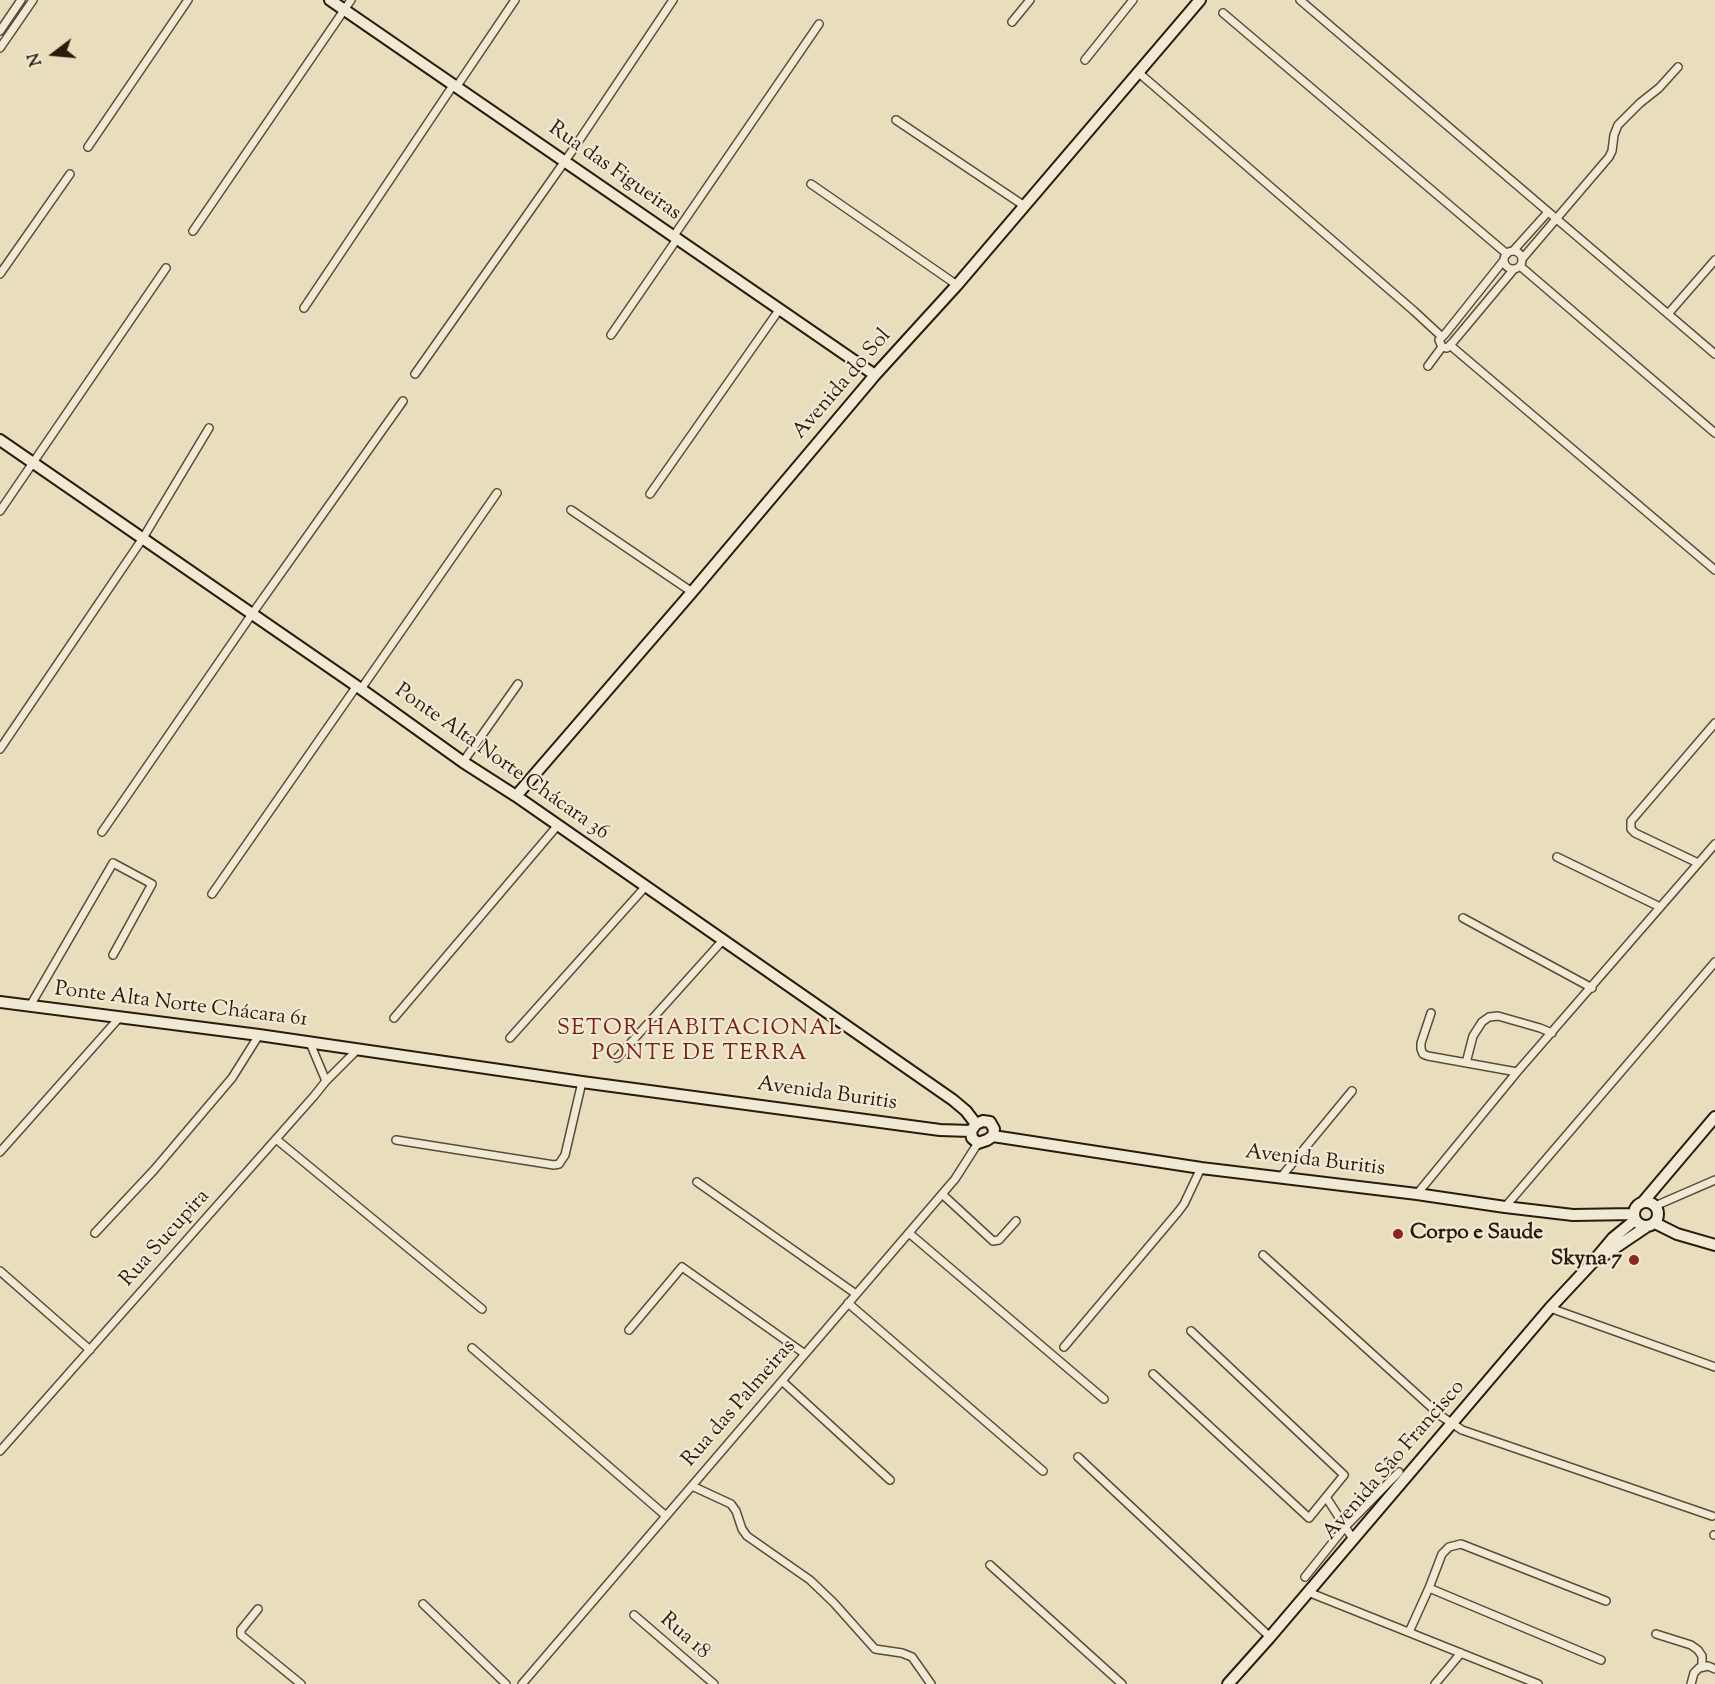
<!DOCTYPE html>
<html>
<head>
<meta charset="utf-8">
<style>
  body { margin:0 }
  #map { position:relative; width:1715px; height:1684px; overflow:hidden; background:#e8ddbd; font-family:"Sorts Mill Goudy",serif }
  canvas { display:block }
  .north { position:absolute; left:24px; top:24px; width:60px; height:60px; -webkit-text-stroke:4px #f0e9d4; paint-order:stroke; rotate:254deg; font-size:16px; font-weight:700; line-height:24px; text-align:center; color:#291c0d }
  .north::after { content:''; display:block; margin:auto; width:21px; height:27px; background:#291c0d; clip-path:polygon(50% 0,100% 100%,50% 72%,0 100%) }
</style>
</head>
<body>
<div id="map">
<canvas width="1715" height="1684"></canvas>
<div class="north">N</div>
</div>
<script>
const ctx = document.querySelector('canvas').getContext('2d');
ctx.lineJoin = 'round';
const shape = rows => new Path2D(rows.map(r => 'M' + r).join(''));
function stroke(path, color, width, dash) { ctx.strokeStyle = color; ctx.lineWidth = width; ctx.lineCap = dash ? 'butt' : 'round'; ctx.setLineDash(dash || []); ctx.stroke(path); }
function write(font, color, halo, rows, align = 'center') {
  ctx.font = font + ' "Sorts Mill Goudy",serif'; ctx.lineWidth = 4.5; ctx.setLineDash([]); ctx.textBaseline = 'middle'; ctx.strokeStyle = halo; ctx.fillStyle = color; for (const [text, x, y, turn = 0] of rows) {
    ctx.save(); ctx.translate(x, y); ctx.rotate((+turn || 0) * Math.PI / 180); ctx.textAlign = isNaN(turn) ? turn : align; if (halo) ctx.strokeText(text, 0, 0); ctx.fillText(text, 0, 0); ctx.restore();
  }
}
const street = shape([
  [1300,0,1715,354],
  [1223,13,1507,254],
  [1012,22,1030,0],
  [0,31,21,0],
  [0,48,33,0],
  [1085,60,1133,0],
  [1139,73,1414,311,1441,336],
  [457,86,515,0],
  [896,120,1023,205],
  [88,147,188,0],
  [811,184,957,285],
  [193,231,351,0],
  [673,237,819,24],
  [1513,251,1548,212],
  '1504 260a9 9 0 1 1 18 0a9 9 0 1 1-18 0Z',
  [1522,259,1609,157,1612,151,1614,135,1618,125,1640,103,1659,88,1678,67],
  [1520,266,1715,433],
  [0,274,70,174],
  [304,308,454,84],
  [1668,314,1715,260],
  [1445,334,1504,260],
  [611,335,677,239],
  [1453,342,1514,269],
  [1451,346,1715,570],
  [1442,347,1439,340,1444,335],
  [1428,366,1442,347,1447,348,1452,343],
  [415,374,572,151,673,0],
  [650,494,779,310],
  [571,510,692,592],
  [0,511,166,268],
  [361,689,497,493],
  [0,749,143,538,209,428],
  [463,762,518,684],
  [102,832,252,614,403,401],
  [1557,857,1660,907],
  [1698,863,1635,833,1631,829,1631,821,1715,723],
  [212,894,356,687],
  [1463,918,1592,988],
  [30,1006,113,863,152,884,113,955],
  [1431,1013,1421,1043,1421,1049,1423,1054,1428,1056,1517,1072],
  [394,1018,558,825],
  [510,1038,646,886],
  [310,1043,326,1081],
  [617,1058,723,940],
  [1466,1063,1473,1036,1482,1022,1489,1017,1498,1016,1540,1028,1552,1033],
  [276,1139,482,1309],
  [396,1140,554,1165,559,1164,565,1155,582,1082],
  [0,1152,119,1018],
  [1281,1177,1352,1091],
  [697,1182,856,1294],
  [942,1194,993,1241,999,1240,1016,1221],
  [1417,1194,1517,1072,1715,844],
  [1655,1206,1715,1180],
  [1505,1207,1715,962],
  [95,1233,154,1170,232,1078,259,1035],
  [909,1233,1104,1399],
  [1263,1255,1441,1416,1462,1430,1712,1516],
  [0,1271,90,1350],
  [848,1303,1043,1471],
  [1550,1308,1715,1367],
  [629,1330,682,1267,805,1354],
  [1064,1347,1178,1212,1184,1204,1201,1168],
  [472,1348,666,1516],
  [1153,1374,1309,1518,1344,1475,1191,1331],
  [782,1381,890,1480],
  [0,1451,314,1096,326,1081,357,1050],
  [1078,1457,1270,1637],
  [692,1486,731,1504,736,1511,742,1529,747,1536,810,1580,834,1603,875,1649,902,1653,912,1657,931,1684],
  [1326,1497,1353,1539],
  [1714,1535,1715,1535],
  [990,1565,1122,1684],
  [1305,1577,1345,1527,1399,1472],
  [1429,1588,1601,1660],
  [1308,1592,1538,1684],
  [423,1604,506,1684],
  [258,1609,241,1630,241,1635,301,1684],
  [634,1615,714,1684],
  [1409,1632,1429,1588,1442,1554,1449,1547,1461,1544,1606,1601],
  [1656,1634,1691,1645,1698,1650,1702,1656,1702,1667],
  [522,1684,955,1179,978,1143],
  [1435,1684,1461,1653],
  [1691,1684,1694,1673,1699,1668,1708,1666,1715,1669]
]);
const secondary = shape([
  [330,0,875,375],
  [0,440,361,689,463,762,516,796,953,1100,966,1111,976,1124],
  [516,796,692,592,875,375,957,285,1200,0],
  [0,1002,259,1035,582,1082,940,1130,971,1131],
  [983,1121,990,1122,994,1129,993,1136,987,1140,978,1143,972,1138,971,1131,976,1124,983,1121],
  [993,1136,1201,1168,1417,1194,1505,1207,1573,1215,1634,1214],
  '1634 1214a12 12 0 1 1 24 0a12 12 0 1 1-24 0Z',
  [1643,1202,1715,1117],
  [1655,1223,1677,1234,1715,1245],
  [1600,1258,1646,1227],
  [1228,1684,1270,1637,1550,1308,1592,1263,1613,1238,1635,1220]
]);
stroke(street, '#594c39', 10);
stroke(secondary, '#291c0d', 14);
stroke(street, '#f0e9d4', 7);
stroke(secondary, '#f0e9d4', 10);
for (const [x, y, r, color] of [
  [1398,1234,6,"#8f2418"],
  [1634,1260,6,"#8f2418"]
]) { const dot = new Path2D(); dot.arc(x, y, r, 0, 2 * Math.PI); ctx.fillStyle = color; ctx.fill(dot); stroke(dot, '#f0e9d4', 2); }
write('21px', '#291c0d', '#f0e9d4', [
  ["Rua das Figueiras",614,172,35],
  ["Avenida do Sol",843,385,-49],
  ["Ponte Alta Norte Chácara 36",501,763,35],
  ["Ponte Alta Norte Chácara 61",181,1006,7],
  ["Avenida Buritis",827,1095,8],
  ["Avenida Buritis",1315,1162,7],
  ["Rua Sucupira",166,1239,-48],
  ["Rua das Palmeiras",740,1404,-49],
  ["Avenida São Francisco",1395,1461,-49],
  ["Rua 18",684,1637,41]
]);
write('bold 21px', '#291c0d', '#f0e9d4', [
  ["Corpo e Saude",1410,1234],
  ["Skyna 7",1622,1260,"right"]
], 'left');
ctx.letterSpacing = '1.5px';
write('22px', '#7a1f14', '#f0e9d4', [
  ["SETOR HABITACIONAL",700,1030],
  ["PONTE DE TERRA",700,1055]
]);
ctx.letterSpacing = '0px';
</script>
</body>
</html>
